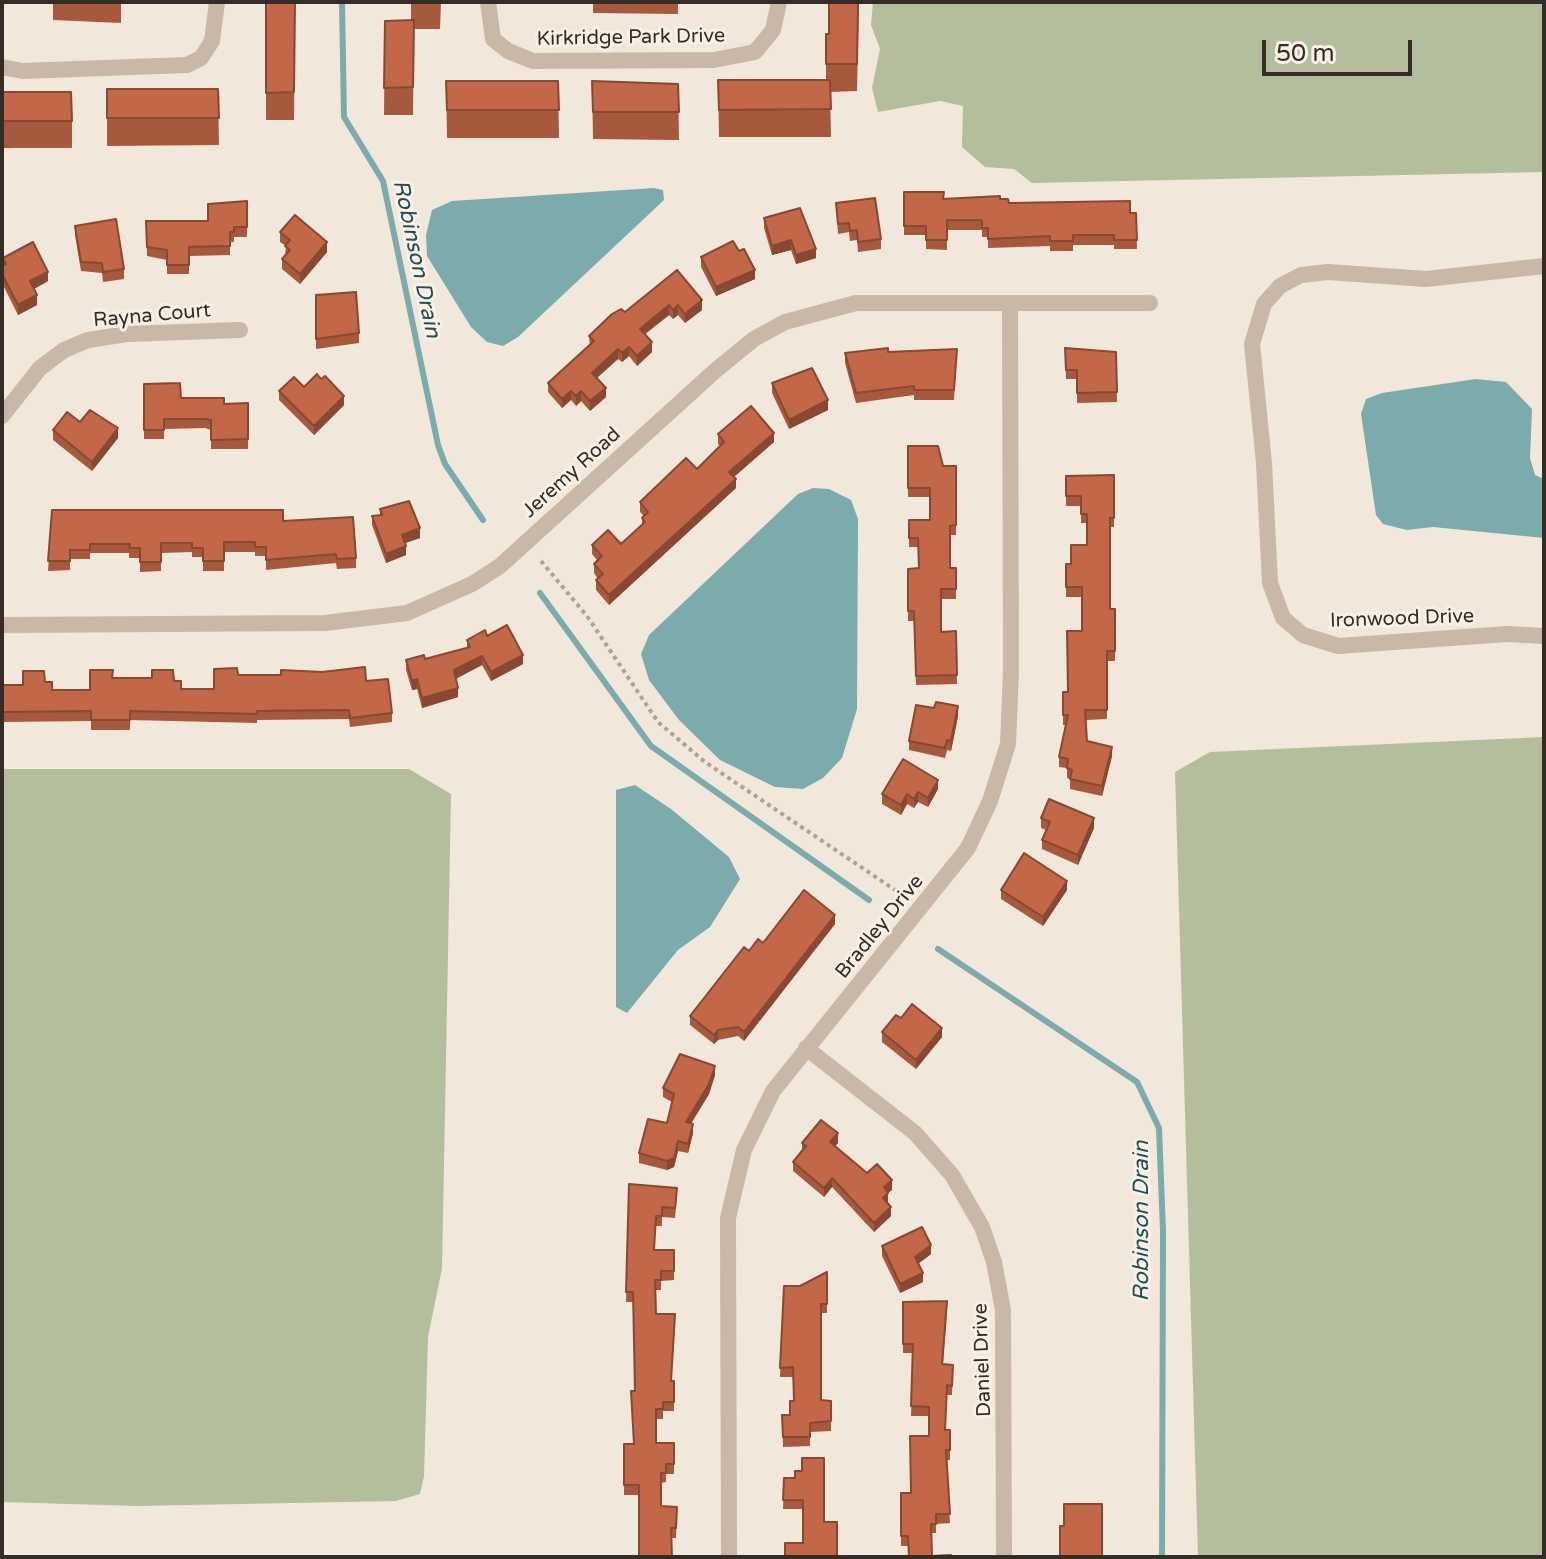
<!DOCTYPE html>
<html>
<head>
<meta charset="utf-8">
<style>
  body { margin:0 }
  #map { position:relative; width:1546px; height:1559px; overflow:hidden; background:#f1e7db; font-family:"Varela Round",sans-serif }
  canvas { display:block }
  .frame { position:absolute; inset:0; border:4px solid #352c28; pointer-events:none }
  .scale { position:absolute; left:1262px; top:40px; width:150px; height:36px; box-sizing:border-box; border:4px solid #352c28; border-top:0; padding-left:10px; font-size:24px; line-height:28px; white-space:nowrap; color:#352c28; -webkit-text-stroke:6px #f9f1e7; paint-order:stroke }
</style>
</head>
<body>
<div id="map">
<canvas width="1546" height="1559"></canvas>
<div class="frame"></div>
<div class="scale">50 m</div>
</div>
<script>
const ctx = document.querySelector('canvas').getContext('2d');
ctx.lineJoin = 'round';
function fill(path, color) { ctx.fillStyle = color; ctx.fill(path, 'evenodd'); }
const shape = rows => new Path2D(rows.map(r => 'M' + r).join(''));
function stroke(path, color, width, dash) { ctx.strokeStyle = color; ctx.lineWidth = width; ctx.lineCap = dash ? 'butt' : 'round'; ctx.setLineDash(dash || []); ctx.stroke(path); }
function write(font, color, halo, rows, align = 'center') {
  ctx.font = font + ' "Varela Round",sans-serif'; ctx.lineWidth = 6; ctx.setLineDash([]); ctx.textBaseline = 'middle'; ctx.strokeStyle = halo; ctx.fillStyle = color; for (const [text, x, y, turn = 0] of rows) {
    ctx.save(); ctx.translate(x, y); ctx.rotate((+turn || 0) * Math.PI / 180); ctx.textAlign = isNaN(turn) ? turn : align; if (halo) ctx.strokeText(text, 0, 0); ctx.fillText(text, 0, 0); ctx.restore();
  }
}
fill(shape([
  [873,2,1544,2,1544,172,1032,183,1014,169,985,167,962,147,963,106,940,101,878,112,872,88,880,49,871,25],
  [1544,737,1544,1557,1198,1557,1175,772,1210,752],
  [2,769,409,769,451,794,442,1268,428,1337,424,1476,420,1494,396,1501,138,1506,2,1502]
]), '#b3bf9c');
fill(shape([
  [654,188,663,190,664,200,518,337,503,346,487,342,471,327,427,256,426,235,432,210,452,201],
  [1476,379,1506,382,1532,409,1530,458,1535,475,1544,479,1544,538,1433,527,1407,530,1383,524,1376,515,1361,414,1366,399,1382,393],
  [813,488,829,489,851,500,858,519,857,709,842,758,823,778,803,789,775,787,720,760,679,720,649,680,641,654,649,635,798,494],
  [635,785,671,809,729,857,740,879,710,927,678,950,627,1013,616,1007,616,790]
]), '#7babad');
stroke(shape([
  [342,2,344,117,383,181,438,445,445,464,483,520],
  [540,593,651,746,869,900],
  [938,949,1137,1082,1159,1128,1163,1231,1162,1557]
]), '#7babad', 6);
stroke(shape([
  [541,561,587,616,658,722,705,762,901,894]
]), '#b4a192', 4, [4, 4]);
stroke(shape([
  [488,2,493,39,508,51,533,61,714,60,755,52,773,30,779,2],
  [2,67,22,71,187,65,201,58,212,41,217,2],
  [1544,266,1426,279,1328,272,1301,275,1280,286,1264,304,1252,344,1264,463,1270,583,1283,618,1303,635,1338,646,1507,634,1544,636],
  [2,416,40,368,64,350,88,340,127,334,240,330],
  [2,625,325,623,407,613,472,584,500,566,716,370,754,339,785,322,856,303,1150,303],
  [806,1048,915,1133,952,1175,982,1227,994,1262,1003,1310,1004,1557],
  [729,1557,728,1218,744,1150,773,1091,968,848,990,801,1008,744,1011,671,1010,304]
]), '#c9b7a7', 16);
fill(shape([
  [53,2,121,2,121,23,53,20],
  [266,2,295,2,294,120,266,120],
  [411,2,441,2,440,29,414,29,413,115,384,115,385,21,411,20],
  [593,2,678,2,678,14,593,13],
  [859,2,857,91,830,92,831,137,719,137,718,80,826,80,826,34,829,34],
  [446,81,558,81,559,138,447,138],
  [592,81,678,84,679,140,593,139],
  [107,89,218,89,219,145,107,146],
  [2,92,72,121,72,148,2,148],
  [904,192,943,199,1000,199,1009,203,1136,213,1137,249,1114,249,1114,245,1073,245,1073,251,1050,251,1050,246,988,248,988,237,982,237,982,230,947,230,947,250,926,249,926,235,904,235],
  [247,201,247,237,234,237,234,242,230,242,230,255,189,256,189,274,167,274,167,260,147,256,146,221,208,221],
  [836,203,881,239,881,249,858,252,857,240,850,241,849,232,838,234],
  [764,218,816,258,796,264,791,250,772,255,764,228],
  [75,226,124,269,124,279,103,282,102,273,81,271,75,235],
  [280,232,327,252,300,284,282,269,282,259,285,256,286,246,280,242],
  [701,257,755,279,716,296,701,267],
  [3,258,48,281,34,289,37,305,18,315,2,283],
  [677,270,702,310,685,323,678,315,673,319,669,315,645,334,652,352,637,366,629,356,622,362,618,359,597,378,606,397,590,411,581,401,576,406,571,400,562,408,548,392,548,383,590,346,589,336,625,312],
  [316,295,359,333,359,343,316,349],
  [1065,348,1116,352,1117,402,1077,403,1077,379,1066,379],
  [957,349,954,400,914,400,914,395,856,403,845,363,845,353],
  [772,383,828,410,789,429,772,393],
  [144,384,181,398,224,404,248,403,248,449,211,449,211,430,205,428,164,429,164,439,144,439],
  [304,387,344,405,314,435,279,400,279,391],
  [80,422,118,438,92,471,53,440,53,430],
  [718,434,774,442,734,477,736,488,609,605,596,590,596,580,598,579,594,573,594,564,597,560,592,554,592,545,621,544,642,525,642,518,644,516,640,512,640,502,697,469,720,446,718,444],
  [908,446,943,466,956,466,956,535,950,535,950,568,956,568,956,599,941,599,941,632,956,631,957,684,916,685,914,621,908,621,908,569,919,568,918,547,909,547,909,520,930,520,930,497,908,497],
  [1114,475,1114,527,1110,527,1110,609,1115,609,1115,661,1107,661,1107,719,1086,720,1087,741,1112,756,1102,796,1070,789,1070,779,1067,778,1067,768,1059,767,1059,757,1066,725,1063,725,1063,692,1068,692,1082,631,1082,597,1066,597,1066,564,1071,564,1087,545,1087,523,1081,523,1081,506,1066,506,1066,476],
  [380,509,420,538,405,543,406,555,386,563,372,525,372,516,380,515],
  [52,510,283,521,356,558,356,568,337,569,336,563,266,570,266,556,255,556,255,552,224,552,224,571,203,571,203,557,192,557,192,552,161,553,161,571,140,572,140,558,129,558,129,553,90,553,90,559,70,559,70,570,48,571],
  [487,636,523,664,491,681,482,665,456,678,458,697,422,708,417,689,412,690,406,670,406,660,425,659,467,648,467,640],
  [238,675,366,681,392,713,392,722,350,727,349,719,257,720,257,723,130,720,130,730,91,730,91,721,2,722,2,685,23,685,45,682,52,690,90,690,112,678,174,681,181,689,214,689],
  [934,708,958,716,951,751,947,750,945,758,909,750,909,741],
  [938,789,928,807,918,802,914,808,907,804,901,815,882,804,882,794],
  [1041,818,1094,828,1078,865,1042,849,1042,840,1046,830,1041,828],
  [1001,890,1067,890,1043,926,1001,899],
  [835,924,744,1041,738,1036,718,1040,714,1044,690,1025,690,1016,749,951,763,943],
  [901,1018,942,1037,916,1069,882,1042,882,1032],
  [715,1075,709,1094,691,1123,693,1133,688,1153,678,1151,674,1167,667,1170,639,1163,639,1153,667,1123,672,1102,663,1097,663,1088],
  [802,1143,838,1143,835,1146,867,1173,892,1190,888,1193,887,1203,891,1216,874,1232,832,1187,824,1197,793,1171,793,1162,802,1151],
  [629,1184,677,1197,675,1218,662,1217,662,1226,656,1226,654,1250,674,1250,674,1280,661,1281,661,1290,656,1290,656,1314,671,1381,674,1381,674,1411,663,1411,663,1419,656,1419,656,1443,674,1443,674,1474,666,1474,666,1482,661,1483,661,1506,677,1507,676,1538,671,1538,639,1495,624,1495,624,1444,633,1444,635,1391,633,1302,626,1302],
  [882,1246,931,1254,918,1264,923,1282,900,1293,882,1256],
  [827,1272,827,1313,821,1313,821,1400,831,1401,831,1431,810,1432,810,1446,783,1447,782,1415,790,1415,794,1401,793,1377,780,1377,784,1286,800,1286],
  [903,1302,947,1311,943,1365,953,1365,952,1395,947,1395,945,1430,950,1430,950,1460,946,1460,950,1523,936,1524,936,1533,931,1533,908,1557,908,1546,901,1546,901,1493,911,1493,929,1436,929,1416,911,1416,913,1353,903,1353],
  [784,1478,824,1522,803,1543,803,1509,783,1509]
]), '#a7593e');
fill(shape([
  [791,240,791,250,772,255,772,246],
  [327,242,327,252,300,284,300,274],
  [816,249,816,258,796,264,796,255],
  [755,270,755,279,716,296,716,287],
  [48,272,48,281,30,291,30,281],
  [37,295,37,305,18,315,18,305],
  [702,300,702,310,685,323,685,314],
  [669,305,669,315,640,338,640,329],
  [678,305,678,315,673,319,673,310],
  [652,342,652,352,637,366,637,356],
  [629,347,629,356,622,362,622,353],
  [618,349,618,359,592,382,592,373],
  [606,388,606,397,590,411,590,401],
  [571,391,571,400,562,408,562,399],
  [581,391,581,401,576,406,576,396],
  [344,396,344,405,314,435,314,426],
  [828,400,828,410,789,429,789,420],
  [118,428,118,438,92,471,92,462],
  [774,433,774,442,729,481,729,472],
  [736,479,736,488,609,605,609,595],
  [420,528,420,538,402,544,402,535],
  [406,546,406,555,386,563,386,554],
  [523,655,523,664,491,681,491,672],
  [482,656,482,665,454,680,454,670],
  [417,679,417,689,412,690,412,681],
  [458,688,458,697,422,708,422,698],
  [958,706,958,716,951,751,951,741],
  [1112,747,1112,756,1102,796,1102,786],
  [938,780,938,789,928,807,928,798],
  [918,792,918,802,914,808,914,799],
  [907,794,907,804,901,815,901,805],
  [1094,818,1094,828,1078,865,1078,855],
  [1067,881,1067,890,1043,926,1043,917],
  [835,915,835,924,744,1041,744,1032],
  [942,1028,942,1037,916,1069,916,1060],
  [718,1030,718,1040,714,1044,714,1035],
  [715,1066,715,1075,709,1094,686,1132,686,1122],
  [693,1124,693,1133,688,1153,688,1144],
  [838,1133,838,1143,830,1152,830,1142],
  [678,1141,678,1151,674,1167,667,1170,667,1161],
  [832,1178,832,1187,824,1197,824,1188],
  [892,1180,892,1190,888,1193,888,1202,883,1207,884,1187],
  [891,1207,891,1216,874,1232,874,1223],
  [931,1245,931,1254,915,1266,915,1257],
  [923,1273,923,1282,900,1293,900,1284]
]), '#884832');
const building = shape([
  [266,2,295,2,294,92,266,93,266,2],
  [829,2,858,2,857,64,826,64,826,34,829,34,829,2],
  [414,20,413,87,384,88,385,21,414,20],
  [718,80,830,80,831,109,719,110,718,80],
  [446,81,558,81,559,110,447,110,446,81],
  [592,81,678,84,679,112,593,112,592,81],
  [107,89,218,89,219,118,107,118,107,89],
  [2,92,71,92,72,121,2,121,2,92],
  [904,192,944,192,943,199,1000,196,1000,199,1008,199,1009,203,1130,201,1130,213,1136,213,1137,240,1114,240,1114,235,1073,235,1073,241,1050,241,1050,236,988,239,988,228,982,228,982,220,947,220,947,240,926,240,926,226,904,226,904,192],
  [875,198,881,239,858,242,857,230,850,231,849,223,838,224,836,203,875,198],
  [247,201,247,227,234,227,234,232,230,232,230,246,189,247,189,265,167,265,167,250,147,247,146,221,208,221,208,204,247,201],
  [800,208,816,249,796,255,791,240,772,246,764,218,800,208],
  [295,215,327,242,300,274,282,259,290,250,285,246,290,240,280,232,295,215],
  [116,219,124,269,103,272,102,263,81,262,75,226,116,219],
  [733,241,739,251,744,249,755,270,716,287,701,257,733,241],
  [33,242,48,272,30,281,37,295,18,305,2,274,2,266,6,264,3,258,33,242],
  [677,270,702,300,685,314,678,305,673,310,669,305,640,329,652,342,637,356,629,347,622,353,618,349,592,373,606,388,590,401,581,391,576,396,571,391,562,399,548,383,594,341,589,336,612,314,621,309,625,312,677,270],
  [356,292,359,333,316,339,316,295,356,292],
  [888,348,888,352,957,349,954,390,914,390,914,386,856,393,845,353,888,348],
  [1065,348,1116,352,1117,392,1077,393,1077,370,1066,370,1065,348],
  [812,368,828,400,789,420,772,383,812,368],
  [317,374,321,379,325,376,344,396,314,426,279,391,294,377,304,387,317,374],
  [180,383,181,398,224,398,224,404,248,403,248,439,211,440,211,420,205,419,164,419,164,430,144,430,144,384,180,383],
  [751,406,774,433,729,472,736,479,609,595,596,580,603,574,594,564,602,556,592,545,608,530,621,544,645,522,642,518,648,512,640,502,686,458,697,469,724,442,718,434,751,406],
  [90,410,118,428,92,462,53,430,67,412,80,422,90,410],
  [908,446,938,446,943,466,956,466,956,525,950,526,950,568,956,568,956,589,941,589,941,632,956,631,957,675,916,676,914,611,908,611,908,569,919,568,918,538,909,538,909,520,930,520,930,488,908,488,908,446],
  [1114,475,1114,518,1110,518,1110,609,1115,609,1115,651,1107,651,1107,710,1085,710,1087,741,1112,747,1102,786,1070,779,1072,770,1067,768,1068,759,1059,757,1068,715,1063,715,1063,692,1068,692,1067,631,1082,631,1082,587,1066,587,1066,564,1071,564,1071,545,1087,545,1087,514,1081,514,1081,496,1066,496,1066,476,1114,475],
  [409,501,420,528,402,535,406,546,386,554,372,516,382,515,380,509,409,501],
  [52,510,283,510,283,521,353,517,356,558,337,559,336,554,266,560,266,547,255,547,255,542,224,542,224,561,203,561,203,548,192,548,192,543,161,543,161,562,140,562,140,548,129,548,130,544,90,544,90,550,70,550,70,561,48,561,52,510],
  [507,625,523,655,491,672,482,656,454,670,458,688,422,698,417,679,412,681,406,660,424,655,425,659,470,647,467,640,485,630,487,636,507,625],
  [365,667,366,681,388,679,392,713,350,718,349,710,257,711,257,714,130,711,130,720,91,720,91,711,2,712,2,685,23,685,23,671,44,671,45,682,52,682,52,690,90,690,90,670,113,670,112,678,152,678,152,670,173,670,174,681,181,681,181,689,214,689,214,669,237,668,238,675,281,675,281,670,322,672,365,667],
  [936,702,958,706,951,741,947,740,945,748,909,741,916,705,934,708,936,702],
  [903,759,938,780,928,798,918,792,914,799,907,794,901,805,882,794,903,759],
  [1049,799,1094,818,1078,855,1042,840,1050,822,1041,818,1049,799],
  [1024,853,1067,881,1043,917,1001,890,1024,853],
  [804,890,835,915,744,1032,738,1027,718,1030,714,1035,690,1016,744,947,749,951,758,939,763,943,804,890],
  [912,1004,942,1028,916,1060,882,1032,896,1015,901,1018,912,1004],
  [680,1054,715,1066,709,1084,686,1122,693,1124,688,1144,678,1141,674,1158,667,1161,639,1153,648,1119,667,1123,674,1094,663,1088,680,1054],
  [821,1120,838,1133,830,1142,867,1173,877,1164,892,1180,884,1187,888,1193,883,1198,891,1207,874,1223,832,1178,824,1188,793,1162,806,1146,802,1143,821,1120],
  [629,1184,677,1188,675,1208,662,1207,662,1216,656,1216,654,1250,674,1250,674,1271,661,1271,661,1280,655,1280,656,1314,675,1314,671,1381,674,1381,674,1402,663,1402,663,1409,656,1409,656,1443,674,1443,674,1464,666,1464,666,1473,661,1473,661,1506,677,1507,676,1528,671,1528,672,1557,639,1557,639,1485,624,1485,624,1444,634,1444,631,1391,635,1391,633,1292,626,1292,629,1184],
  [922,1227,931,1245,915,1257,923,1273,900,1284,882,1246,922,1227],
  [827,1272,827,1304,821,1304,821,1400,831,1401,831,1421,810,1423,810,1437,783,1437,782,1415,790,1415,790,1401,794,1401,793,1367,780,1368,784,1286,800,1286,827,1272],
  [947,1301,942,1364,953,1365,952,1386,947,1385,945,1430,950,1430,950,1450,946,1450,950,1514,936,1514,936,1524,931,1524,932,1556,951,1555,951,1557,909,1557,908,1536,901,1536,901,1493,911,1493,910,1436,929,1436,929,1407,911,1406,913,1344,903,1344,903,1302,947,1301],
  [802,1458,824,1458,824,1522,837,1522,837,1557,785,1557,785,1543,803,1543,803,1500,783,1500,784,1478,795,1478,795,1471,802,1471,802,1458],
  [1064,1504,1102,1504,1102,1557,1060,1557,1060,1526,1064,1526,1064,1504]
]);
fill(building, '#c26748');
stroke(building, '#884832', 2);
write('20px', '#352c28', '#f9f1e7', [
  ["Kirkridge Park Drive",631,38,-1],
  ["Rayna Court",152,316,-5],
  ["Jeremy Road",572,473,-42],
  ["Ironwood Drive",1402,619,-2],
  ["Bradley Drive",880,927,-51],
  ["Daniel Drive",983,1360,-92]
]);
write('italic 22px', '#1e5156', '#f9f1e7', [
  ["Robinson Drain",416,259,78],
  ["Robinson Drain",1142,1221,-90]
]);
</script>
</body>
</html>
